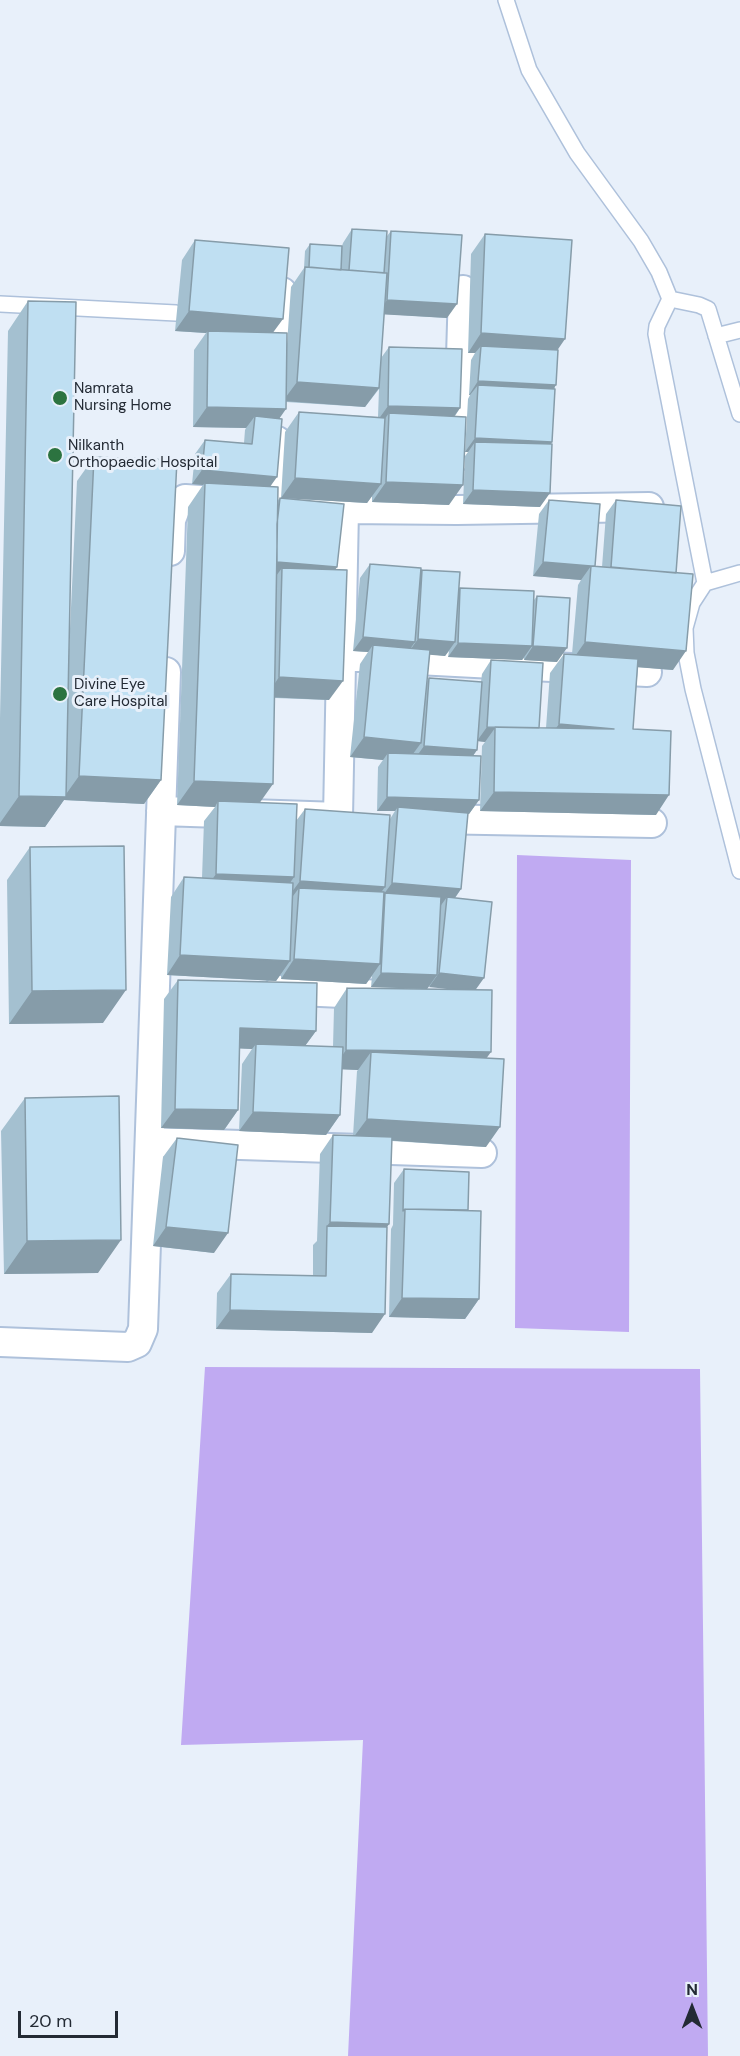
<!DOCTYPE html>
<html>
<head>
<meta charset="utf-8">
<style>
  body { margin:0 }
  #map { position:relative; width:740px; height:2056px; overflow:hidden; background:#e8f0fa; font-family:"DM Sans",sans-serif }
  canvas { display:block }
  .north { position:absolute; left:662px; top:1978px; width:60px; height:60px; -webkit-text-stroke:4px #e8f0fa; paint-order:stroke; rotate:0deg; font-size:16px; font-weight:700; line-height:24px; text-align:center; color:#232a34 }
  .north::after { content:''; display:block; margin:auto; width:21px; height:27px; background:#232a34; clip-path:polygon(50% 0,100% 100%,50% 72%,0 100%) }
  .scale { position:absolute; left:18px; top:2011px; width:100px; height:27px; box-sizing:border-box; border:3px solid #232a34; border-top:0; padding-left:8px; font-size:18px; line-height:21px; white-space:nowrap; color:#232a34; -webkit-text-stroke:4px #e8f0fa; paint-order:stroke }
</style>
</head>
<body>
<div id="map">
<canvas width="740" height="2056"></canvas>
<div class="north">N</div>
<div class="scale">20 m</div>
</div>
<script>
const ctx = document.querySelector('canvas').getContext('2d');
ctx.lineJoin = 'round';
function fill(path, color) { ctx.fillStyle = color; ctx.fill(path, 'evenodd'); }
const shape = rows => new Path2D(rows.map(r => 'M' + r).join(''));
function stroke(path, color, width, dash) { ctx.strokeStyle = color; ctx.lineWidth = width; ctx.lineCap = dash ? 'butt' : 'round'; ctx.setLineDash(dash || []); ctx.stroke(path); }
function write(font, color, halo, rows, align = 'center') {
  ctx.font = font + ' "DM Sans",sans-serif'; ctx.lineWidth = 6; ctx.setLineDash([]); ctx.textBaseline = 'middle'; ctx.strokeStyle = halo; ctx.fillStyle = color; for (const [text, x, y, turn = 0] of rows) {
    ctx.save(); ctx.translate(x, y); ctx.rotate((+turn || 0) * Math.PI / 180); ctx.textAlign = isNaN(turn) ? turn : align; if (halo) ctx.strokeText(text, 0, 0); ctx.fillText(text, 0, 0); ctx.restore();
  }
}
fill(shape([
  [517,855,631,860,629,1332,515,1328],
  [205,1367,700,1369,708,2056,348,2056,363,1740,181,1745]
]), '#c0aaf2');
const service = shape([
  [506,0,529,70,577,153,641,241,659,272,670,299,657,326,656,334,705,583],
  [670,299,699,305,708,309,740,414],
  [0,304,176,313],
  [716,336,740,330],
  [740,573,705,583,692,603,685,628,686,653,693,689,740,871]
]);
const minor = shape([
  [279,371,282,292],
  [458,456,463,290],
  [276,504,277,441],
  [305,506,344,509,457,510,649,507],
  [170,551,171,520,176,507,185,499,232,502],
  [341,656,647,672],
  [161,811,339,817],
  [338,817,344,509],
  [430,819,652,823],
  [279,990,383,995],
  [150,1142,482,1153],
  [0,1342,128,1347,137,1343,143,1329,166,672]
]);
stroke(service, '#aec1db', 18);
stroke(minor, '#aec1db', 32);
stroke(service, '#fff', 15);
stroke(minor, '#fff', 28);
fill(shape([
  [352,229,387,236,391,231,447,318,384,314,381,358,389,347,460,408,455,416,449,505,372,502,372,496,367,503,281,498,337,567,335,570,329,700,275,698,260,803,296,821,305,809,390,819,395,811,377,811,378,767,383,760,350,757,360,664,368,652,353,651,360,578,370,564,421,572,422,570,459,590,460,588,534,600,537,596,557,662,524,660,524,658,522,660,448,657,449,651,445,656,430,654,427,681,429,678,481,682,482,674,491,660,539,728,546,728,550,673,564,654,572,654,578,585,581,580,533,576,539,514,549,500,595,566,602,567,606,514,616,500,676,573,673,670,638,667,633,729,656,815,480,811,482,746,485,742,478,741,477,750,473,756,479,800,469,814,468,814,461,889,455,898,476,990,486,1058,486,1147,392,1141,389,1224,387,1227,372,1333,216,1329,217,1293,231,1274,313,1276,313,1245,317,1241,320,1154,333,1135,353,1136,357,1071,358,1070,342,1069,340,1115,326,1135,239,1131,242,1064,252,1049,239,1048,238,1110,224,1130,161,1128,164,999,178,980,316,1031,305,1046,333,1047,334,1008,347,988,424,989,371,987,372,976,366,984,281,979,281,974,276,981,167,975,171,897,184,877,202,878,204,821,215,807,177,805,188,507,203,485,192,484,195,454,205,440,244,443,245,430,246,428,193,427,194,350,206,333,175,331,182,260,195,240,273,332,287,344,291,287,304,268,305,251,310,244,342,246,343,243],
  [379,389,378,417,299,412,285,432,281,498,280,498,278,500,270,487,279,419,286,402,365,407],
  [429,986,457,990,427,989],
  [485,234,558,350,550,444,540,507,463,504,465,456,468,452,465,452,468,399,470,395,469,395,471,360,475,353,468,353,471,254],
  [28,301,68,671,77,481,94,457,161,780,144,804,64,800,45,827,0,826,0,718,8,331],
  [30,847,103,1023,9,1024,7,880],
  [25,1098,98,1273,4,1274,1,1131],
  [177,1138,214,1253,153,1246,163,1157],
  [404,1169,468,1210,479,1299,465,1319,389,1317,391,1229,393,1225,394,1183]
]), '#a4c0d0');
fill(shape([
  [387,300,457,304,447,318,377,314],
  [189,311,283,319,269,338,208,331,206,333,175,331],
  [481,333,565,339,552,358,481,346,475,353,468,353],
  [478,381,556,385,547,399,478,385,470,395,469,395],
  [297,382,379,388,365,407,283,401],
  [388,406,460,408,450,422,389,413,384,420,378,420],
  [207,407,286,409,272,429,255,416,246,428,193,427],
  [475,438,552,442,542,456,475,442,468,452,465,452],
  [202,470,277,477,267,491,205,483,203,485,192,484],
  [295,478,381,484,367,503,281,498],
  [386,482,463,485,449,505,372,502],
  [473,490,550,493,540,507,463,504],
  [274,561,337,567,327,581,282,568,276,576],
  [543,562,591,566,581,580,533,576],
  [363,637,415,642,405,656,373,645,368,652,353,651],
  [418,639,455,642,445,656,408,653],
  [585,642,686,651,673,670,571,662],
  [458,643,532,646,522,660,448,657],
  [533,646,567,648,557,662,524,660],
  [279,677,343,681,329,700,266,697],
  [559,724,614,729,545,744],
  [487,727,495,728,485,742,477,741],
  [364,737,421,743,407,762,388,753,383,760,350,757],
  [424,746,477,750,467,764,414,760],
  [79,776,161,780,144,804,64,800,45,827,0,826,0,823,19,796,64,797],
  [194,781,273,784,256,808,218,801,215,807,177,805],
  [494,792,669,795,656,815,480,811],
  [387,797,479,800,469,814,397,811,398,807,395,811,377,811],
  [216,874,294,877,281,896,202,894],
  [300,881,385,887,371,906,299,888,290,900,286,900],
  [392,883,461,889,447,909,447,897,439,908,385,893,378,902],
  [180,955,290,961,276,981,167,975],
  [294,959,380,964,366,984,281,979],
  [381,973,437,975,427,989,371,987],
  [439,973,484,978,474,992,429,987],
  [126,990,103,1023,9,1024,32,991],
  [240,1028,316,1031,302,1050,256,1044,252,1049,226,1048],
  [346,1050,491,1052,477,1071,371,1052,358,1070,333,1069],
  [175,1109,238,1110,224,1130,161,1128],
  [253,1112,340,1115,326,1135,239,1131],
  [367,1119,500,1127,486,1147,353,1138],
  [330,1222,389,1224,375,1244,327,1226],
  [166,1227,228,1233,214,1253,153,1246],
  [121,1240,98,1273,4,1274,27,1241],
  [402,1298,479,1299,465,1319,389,1317],
  [230,1310,385,1314,372,1333,216,1329]
]), '#869ca9');
const building = shape([
  [352,229,387,231,384,273,349,270,352,229],
  [391,231,462,235,457,304,387,300,391,231],
  [485,234,572,240,565,339,481,333,485,234],
  [195,240,289,248,283,319,189,311,195,240],
  [310,244,342,246,341,270,309,267,310,244],
  [305,267,387,273,379,388,297,382,305,267],
  [28,301,76,302,66,797,19,796,28,301],
  [208,331,287,333,286,409,207,407,208,331],
  [481,346,558,350,556,385,478,381,481,346],
  [389,347,462,349,460,408,388,406,389,347],
  [478,385,555,389,552,442,475,438,478,385],
  [299,412,385,418,381,484,295,478,299,412],
  [389,413,466,417,463,485,386,482,389,413],
  [255,416,282,419,277,477,202,470,205,440,252,444,255,416],
  [475,442,552,444,550,493,473,490,475,442],
  [94,457,177,460,161,780,79,776,94,457],
  [205,483,278,487,273,784,194,781,205,483],
  [280,498,344,504,337,567,277,562,277,524,280,498],
  [549,500,600,504,595,566,591,566,543,562,549,500],
  [616,500,681,506,676,573,611,567,616,500],
  [370,564,421,568,415,642,363,637,370,564],
  [591,566,693,574,686,651,585,642,591,566],
  [282,568,347,570,343,681,279,677,282,568],
  [422,570,460,572,455,642,418,639,422,570],
  [460,588,534,591,532,646,458,643,460,588],
  [537,596,570,598,567,648,533,646,537,596],
  [373,645,430,650,421,743,364,737,373,645],
  [564,654,638,659,633,729,671,731,669,795,494,792,495,727,614,729,559,724,564,654],
  [491,660,543,663,539,728,487,727,491,660],
  [429,678,482,682,477,750,424,746,429,678],
  [388,753,481,756,479,800,387,797,388,753],
  [218,801,297,804,294,877,216,874,218,801],
  [398,807,468,813,461,889,392,883,398,807],
  [305,809,390,815,385,887,300,881,305,809],
  [124,846,126,990,32,991,30,847,124,846],
  [184,877,293,883,290,961,180,955,184,877],
  [299,888,384,892,380,964,294,959,299,888],
  [385,893,441,897,437,975,381,973,385,893],
  [447,897,492,902,484,978,439,973,447,897],
  [178,980,317,983,316,1031,240,1028,238,1110,175,1109,178,980],
  [347,988,492,990,491,1052,346,1050,347,988],
  [256,1044,343,1047,340,1115,253,1112,256,1044],
  [371,1052,504,1059,500,1127,367,1119,371,1052],
  [119,1096,121,1240,27,1241,25,1098,119,1096],
  [333,1135,392,1137,389,1224,330,1222,333,1135],
  [177,1138,238,1145,228,1233,166,1227,177,1138],
  [404,1169,469,1172,468,1210,405,1209,403,1211,404,1169],
  [405,1209,481,1211,479,1299,402,1298,405,1209],
  [327,1226,387,1227,385,1314,230,1310,231,1274,326,1276,327,1226]
]);
fill(building, '#bfdff2');
stroke(building, '#869ca9', 1.5);
for (const [x, y, r, color] of [
  [60,398,8,"#2c7340"],
  [55,455,8,"#2c7340"],
  [60,694,8,"#2c7340"]
]) { const dot = new Path2D(); dot.arc(x, y, r, 0, 2 * Math.PI); ctx.fillStyle = color; ctx.fill(dot); stroke(dot, '#e8f0fa', 2); }
write('15px', '#232a34', '#e8f0fa', [
  ["Namrata",74,389],
  ["Nursing Home",74,406],
  ["Nilkanth",68,446],
  ["Orthopaedic Hospital",68,463],
  ["Divine Eye",74,685],
  ["Care Hospital",74,702]
], 'left');
</script>
</body>
</html>
